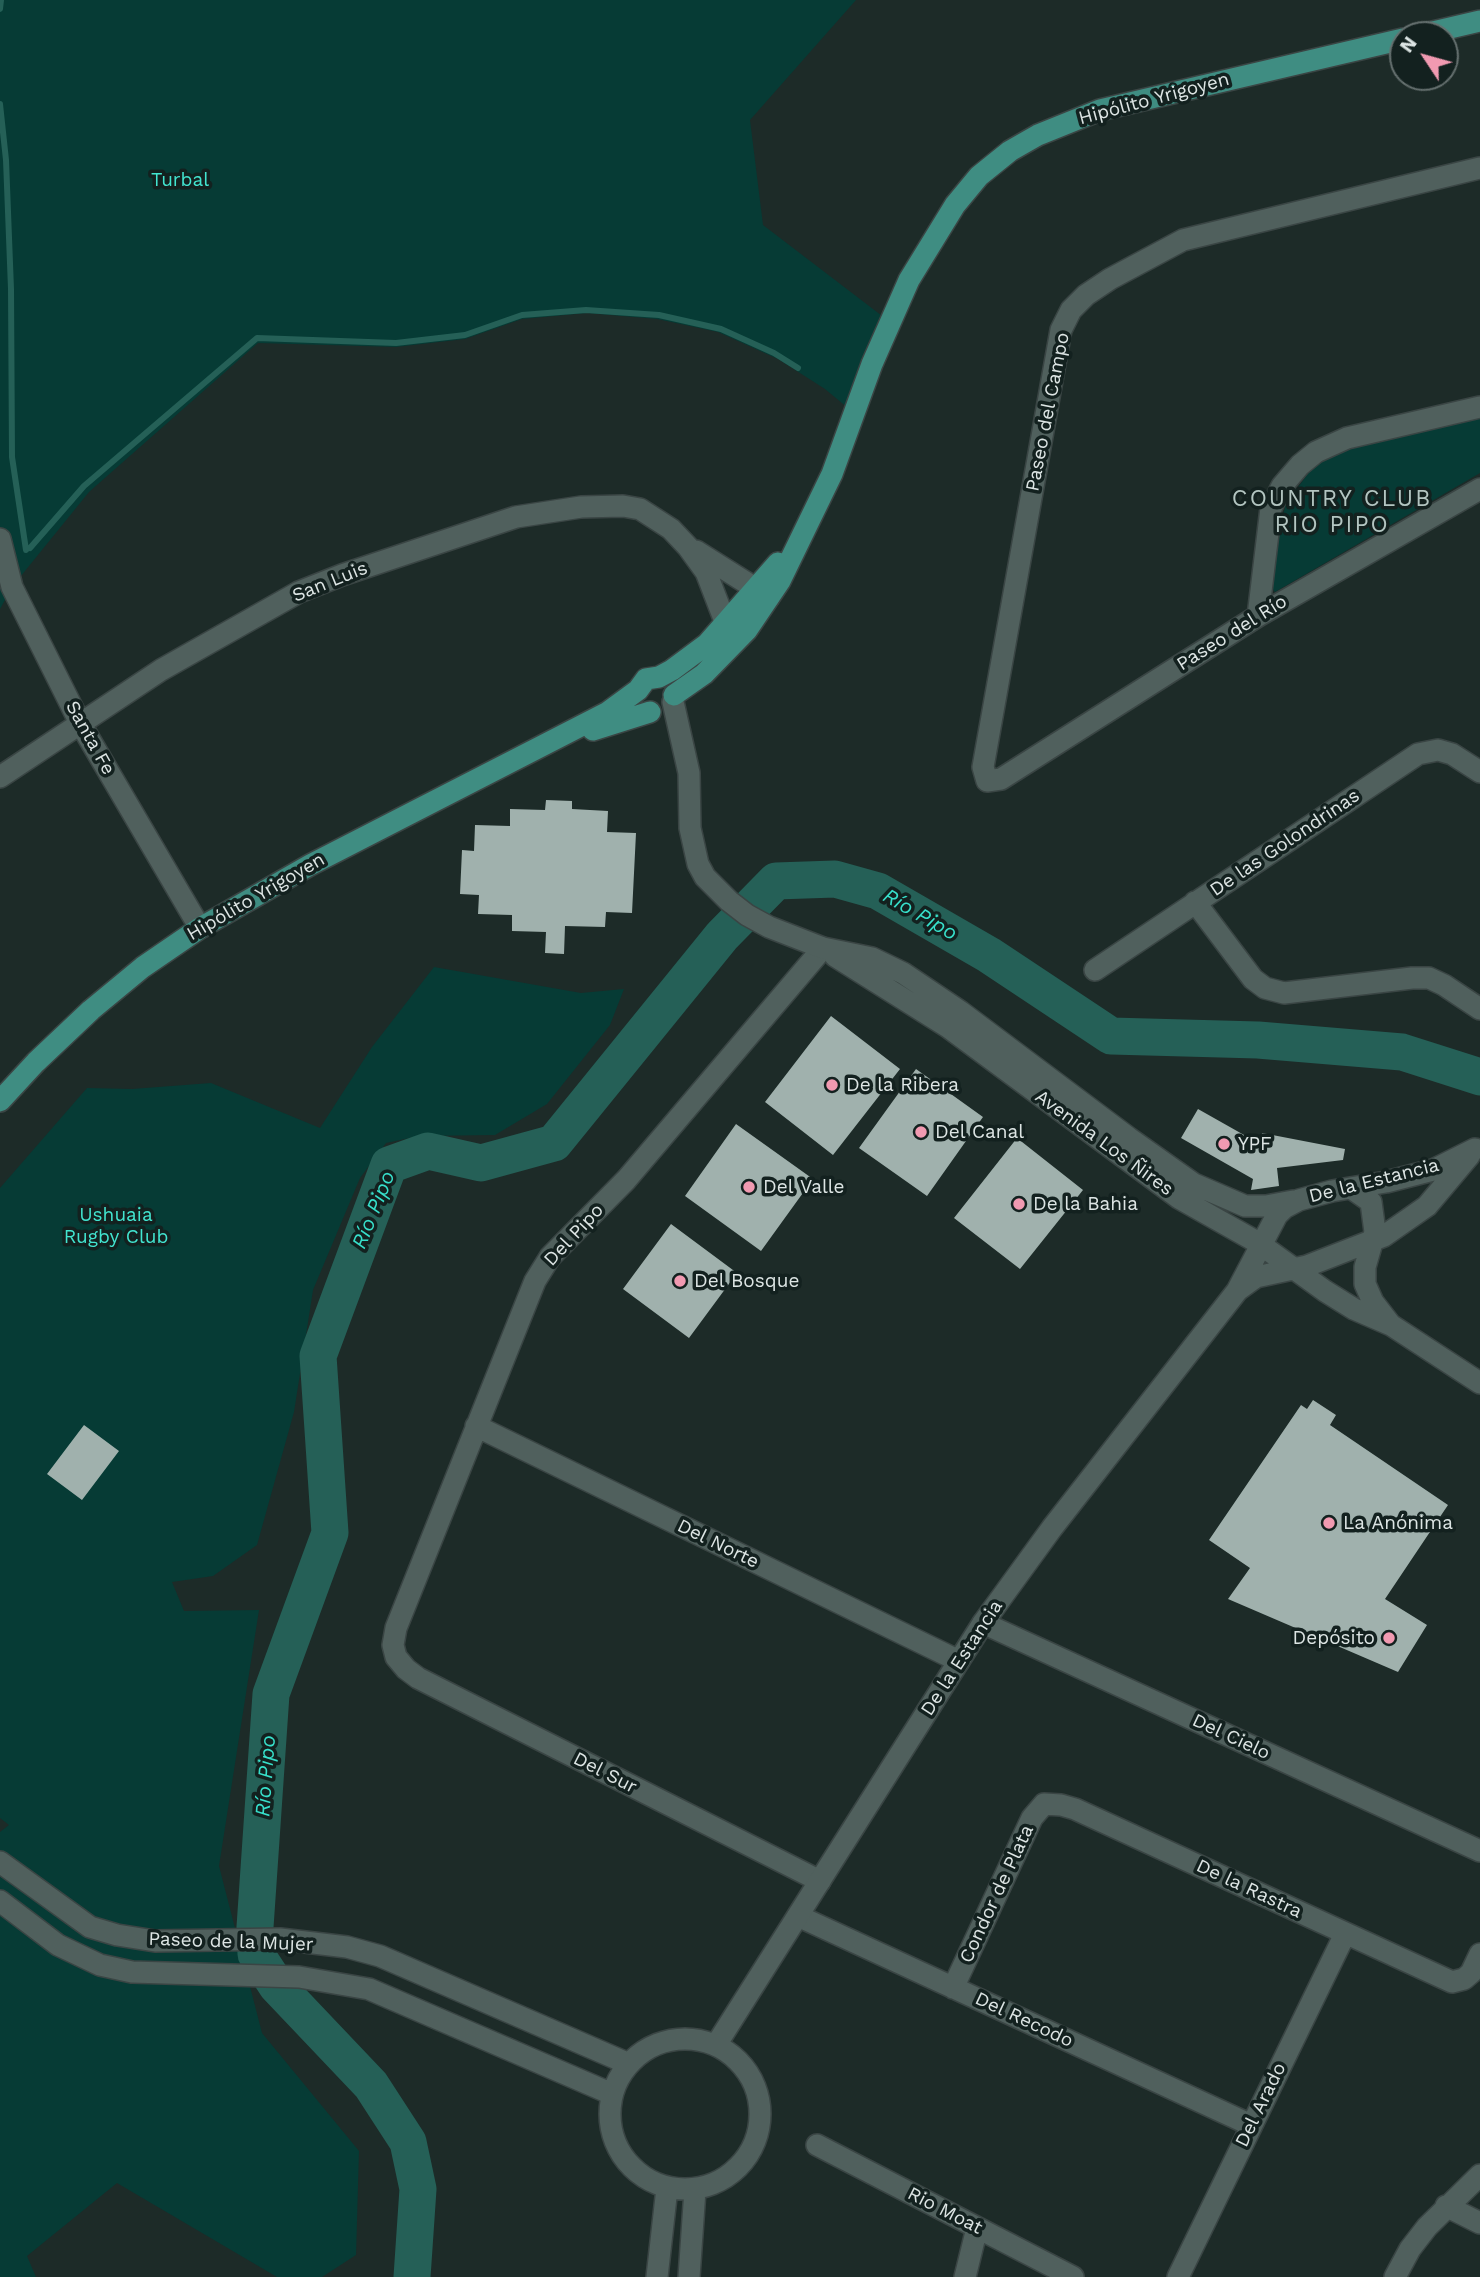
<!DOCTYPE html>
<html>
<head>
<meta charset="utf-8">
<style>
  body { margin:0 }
  #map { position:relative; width:1480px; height:2277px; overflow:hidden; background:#1d2b28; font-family:"Work Sans",sans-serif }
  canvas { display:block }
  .north { position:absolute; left:1389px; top:21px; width:70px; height:70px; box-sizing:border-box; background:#13211f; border:2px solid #646f6e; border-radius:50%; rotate:306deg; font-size:19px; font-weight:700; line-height:28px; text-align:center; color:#dde5e4 }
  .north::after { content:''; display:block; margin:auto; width:24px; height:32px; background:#f19ab1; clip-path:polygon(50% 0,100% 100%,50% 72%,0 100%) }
</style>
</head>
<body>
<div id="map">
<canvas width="1480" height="2277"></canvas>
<div class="north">N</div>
</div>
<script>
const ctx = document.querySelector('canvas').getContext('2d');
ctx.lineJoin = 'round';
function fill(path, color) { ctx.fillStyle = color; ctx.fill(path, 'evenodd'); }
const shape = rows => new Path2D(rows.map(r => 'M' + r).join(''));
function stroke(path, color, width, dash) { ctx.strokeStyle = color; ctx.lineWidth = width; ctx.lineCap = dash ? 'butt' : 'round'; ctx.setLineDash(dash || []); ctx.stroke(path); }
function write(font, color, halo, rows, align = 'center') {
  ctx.font = font + ' "Work Sans",sans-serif'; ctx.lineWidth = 7; ctx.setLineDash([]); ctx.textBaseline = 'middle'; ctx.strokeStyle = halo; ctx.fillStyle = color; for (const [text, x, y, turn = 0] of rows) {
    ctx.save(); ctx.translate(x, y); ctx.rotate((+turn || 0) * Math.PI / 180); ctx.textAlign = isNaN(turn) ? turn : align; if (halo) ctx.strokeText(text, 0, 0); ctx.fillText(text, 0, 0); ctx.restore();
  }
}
fill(shape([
  [0,0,856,0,750,120,763,225,890,322,854,413,825,389,778,359,718,332,657,319,587,313,522,319,465,339,396,347,258,343,89,492,12,587,0,609],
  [1480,416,1480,473,1275,592,1270,586,1280,525,1286,504,1312,468,1335,453,1371,439],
  [434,967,581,993,624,989,610,1025,547,1104,495,1135,419,1136,386,1143,360,1178,313,1290,294,1412,257,1545,213,1576,172,1582,184,1611,259,1610,219,1866,262,2033,359,2151,356,2255,322,2277,277,2277,117,2183,27,2256,36,2277,0,2277,0,1832,9,1825,0,1818,0,1188,87,1088,132,1089,211,1083,320,1128,372,1047]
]), '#063b35');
stroke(shape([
  [0,9,1,0],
  [0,104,6,160,11,289,12,457,26,550],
  [30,548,84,486,257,338,396,343,465,335,522,315,586,310,659,315,721,329,774,353,798,368]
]), '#256057', 6);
stroke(shape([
  [412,2277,418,2189,408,2142,371,2085,277,1986,256,1954,255,1927,271,1694,330,1533,318,1356,389,1165,428,1151,481,1163,554,1143,722,936,776,881,835,879,878,891,989,955,1111,1036,1258,1040,1402,1052,1480,1077]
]), '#256057', 37);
fill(shape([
  [546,800,572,801,572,809,608,811,607,832,636,833,632,913,606,912,605,927,565,926,564,954,545,953,546,932,512,931,512,915,478,914,479,895,460,894,462,850,474,851,475,825,510,826,510,809,545,810],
  [831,1016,900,1069,833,1155,765,1102],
  [916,1069,983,1117,927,1196,859,1148],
  [1198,1109,1260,1144,1262,1133,1345,1149,1343,1160,1277,1168,1279,1186,1251,1190,1253,1179,1181,1138],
  [736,1124,813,1179,761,1251,685,1196],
  [1017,1138,1083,1190,1020,1269,954,1218],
  [671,1224,737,1273,689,1338,623,1289],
  [1313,1400,1336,1415,1330,1425,1448,1505,1385,1599,1427,1625,1398,1672,1228,1599,1250,1568,1209,1540,1301,1405,1307,1409],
  [84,1425,119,1451,82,1500,47,1474]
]), '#a0b1ad');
const street = shape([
  [1480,168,1183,240,1110,279,1086,295,1071,310,1061,330,983,767,987,781,1001,779,1258,616,1480,489],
  [0,539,12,587,80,723,200,928],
  [696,551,769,597],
  [1258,616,1271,508,1282,486,1300,465,1316,452,1347,438,1480,407],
  [0,777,161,670,299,592,342,575,516,517,581,507,623,506,640,509,671,529,688,547,706,572,726,624],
  [1195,902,1253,979,1265,988,1284,993,1412,978,1429,978,1444,985,1480,1009],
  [1095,970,1418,754,1438,750,1452,754,1480,772],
  [476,1426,959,1661],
  [983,1623,1480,1851],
  [820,1881,418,1678,406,1669,396,1657,393,1645,396,1628,535,1281,550,1257,626,1180,823,948],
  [798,1916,1251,2125],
  [953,1988,1032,1818,1044,1804,1061,1805,1075,1809,1452,1982,1464,1979,1471,1973,1480,1954],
  [817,2145,1073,2277],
  [1446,2206,1480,2223],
  [965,2277,977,2228],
  [1178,2277,1345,1934],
  [1395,2277,1410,2249,1427,2227,1480,2175]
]);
const secondary = shape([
  [673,702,689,773,690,828,698,864,705,877,729,901,747,915,769,927,823,948,872,958,903,973,961,1012,1129,1138,1194,1184,1245,1206,1266,1206,1293,1201],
  [835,956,948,1027,1179,1198,1257,1242,1325,1291,1354,1309,1391,1325,1480,1383],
  [1351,1188,1371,1202,1375,1232,1365,1267,1365,1284,1373,1302,1390,1324],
  [1238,1290,1256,1277,1307,1266,1384,1236,1427,1206,1469,1156],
  [0,1862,90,1927,117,1935,155,1941,280,1939,347,1947,380,1956,629,2064],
  [0,1901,58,1945,100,1965,132,1972,299,1977,369,1989,612,2094],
  '610 2114a75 75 0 1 1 150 0a75 75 0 1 1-150 0Z',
  [716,2045,983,1623,1052,1528,1237,1291,1277,1215,1284,1208,1299,1200,1332,1191,1386,1182,1433,1170,1475,1149],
  [657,2277,667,2188],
  [689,2277,695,2190]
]);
const primary = shape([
  [1420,35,1480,21],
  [674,695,704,674,747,630,780,581,832,474,872,364,909,280,955,205,979,176,1010,151,1038,135,1100,110,1403,39],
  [593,730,650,712],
  [0,1101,36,1062,91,1010,143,967,200,928,310,865,608,712,638,690,646,679,659,677,672,670,707,644,778,563]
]);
stroke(street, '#3a4544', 24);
stroke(secondary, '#3a4544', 24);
stroke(primary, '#3a4544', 24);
stroke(street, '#50605d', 21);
stroke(secondary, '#50605d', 21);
stroke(primary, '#3f8d82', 21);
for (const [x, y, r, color] of [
  [832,1085,7,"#f19ab1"],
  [921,1132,7,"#f19ab1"],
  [1224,1144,7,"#f19ab1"],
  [749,1187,7,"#f19ab1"],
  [1019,1204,7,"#f19ab1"],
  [680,1281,7,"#f19ab1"],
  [1329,1523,7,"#f19ab1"],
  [1389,1638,7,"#f19ab1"]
]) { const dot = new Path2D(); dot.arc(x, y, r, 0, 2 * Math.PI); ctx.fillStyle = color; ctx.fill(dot); stroke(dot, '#13211f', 2.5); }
write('19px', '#dde5e4', '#13211f', [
  ["Hipólito Yrigoyen",1154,99,-15],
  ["Paseo del Campo",1048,412,-79],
  ["San Luis",330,582,-22],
  ["Paseo del Río",1232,633,-32],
  ["Santa Fe",90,738,61],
  ["De las Golondrinas",1285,843,-34],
  ["Hipólito Yrigoyen",256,897,-30],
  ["Avenida Los Ñires",1104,1143,36],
  ["De la Estancia",1374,1181,-14],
  ["Del Pipo",574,1235,-47],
  ["Del Norte",718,1544,26],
  ["De la Estancia",962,1658,-57],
  ["Del Cielo",1231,1737,25],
  ["Del Sur",605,1773,27],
  ["De la Rastra",1249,1889,25],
  ["Condor de Plata",997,1894,-65],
  ["Paseo de la Mujer",231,1942,2],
  ["Del Recodo",1024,2020,25],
  ["Del Arado",1261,2105,-64],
  ["Rio Moat",945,2211,27]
]);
write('19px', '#42e5d0', '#13211f', [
  ["Turbal",180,180],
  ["Ushuaia",116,1215],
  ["Rugby Club",116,1237]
]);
write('19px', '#dde5e4', '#13211f', [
  ["De la Ribera",846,1085],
  ["Del Canal",935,1132],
  ["YPF",1238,1144],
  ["Del Valle",763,1187],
  ["De la Bahia",1033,1204],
  ["Del Bosque",694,1281],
  ["La Anónima",1343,1523],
  ["Depósito",1375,1638,"right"]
], 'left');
write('italic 21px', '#37dfca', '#13211f', [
  ["Río Pipo",920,915,30],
  ["Río Pipo",374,1210,-68],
  ["Río Pipo",266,1776,-86]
]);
ctx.letterSpacing = '2px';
write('23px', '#b3c5c1', '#13211f', [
  ["COUNTRY CLUB",1332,499],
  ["RIO PIPO",1332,525]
]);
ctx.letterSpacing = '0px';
</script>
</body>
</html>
